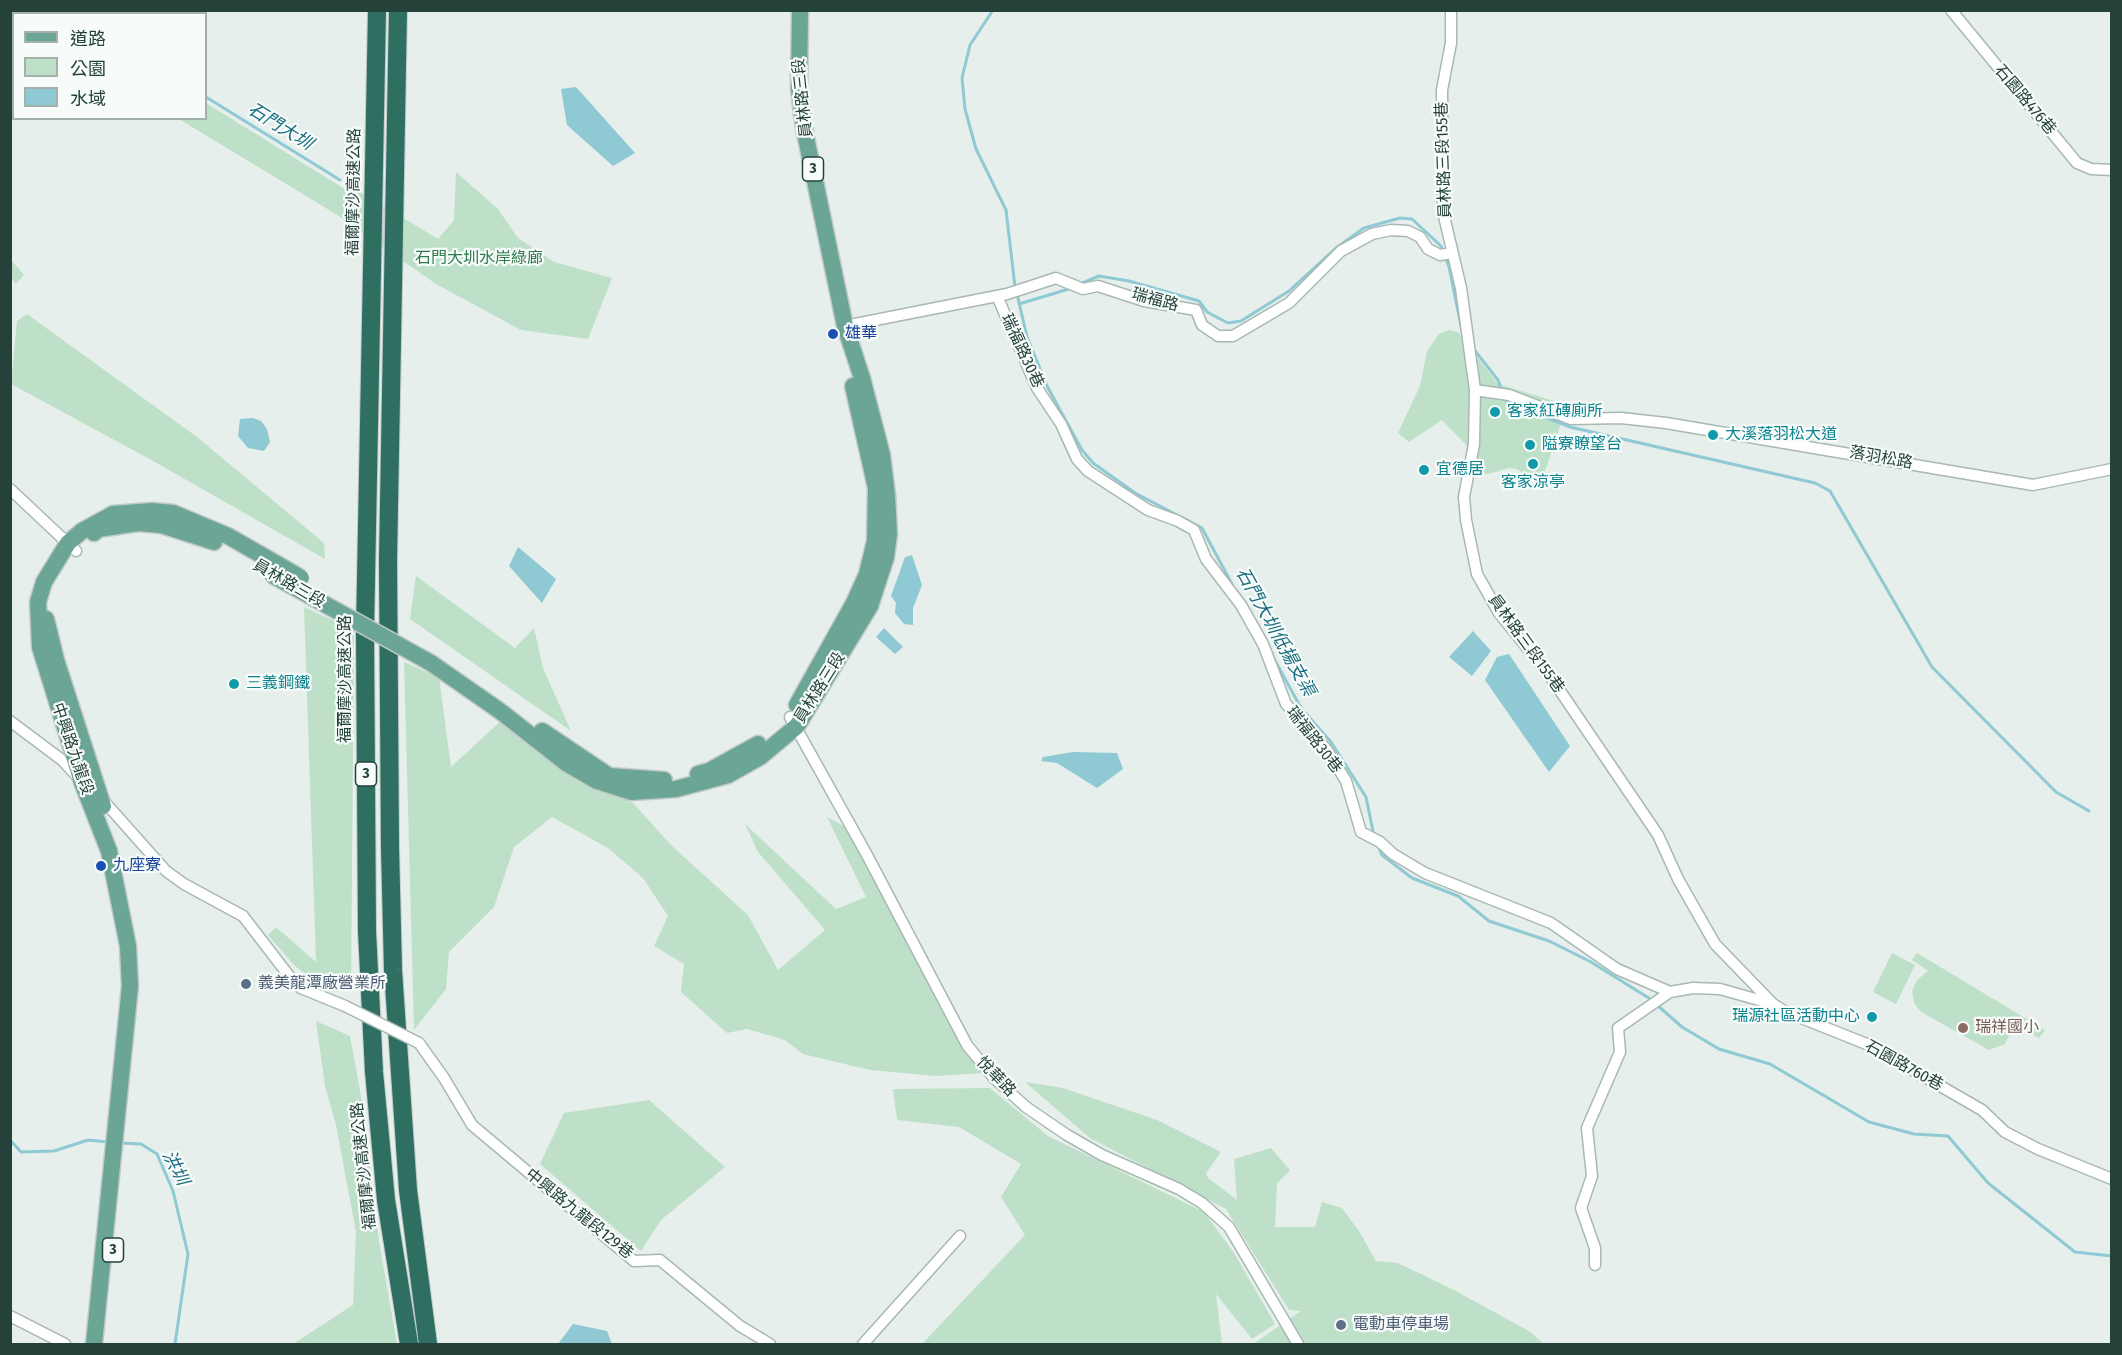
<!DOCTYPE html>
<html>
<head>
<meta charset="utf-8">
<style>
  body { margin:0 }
  #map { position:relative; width:2122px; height:1355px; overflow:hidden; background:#e6efeb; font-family:"Fira Sans Condensed","Noto Sans TC",sans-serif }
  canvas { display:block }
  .frame { position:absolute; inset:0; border:12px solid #24423a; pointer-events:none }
  .legend { position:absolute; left:12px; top:12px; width:195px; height:108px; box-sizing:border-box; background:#f7fbf9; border:2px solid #a3b1ad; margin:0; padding:8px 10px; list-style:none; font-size:18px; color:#24423a }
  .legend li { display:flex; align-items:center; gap:12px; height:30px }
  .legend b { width:30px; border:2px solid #a3b1ad }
</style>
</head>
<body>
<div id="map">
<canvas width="2122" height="1355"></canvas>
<div class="frame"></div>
<ul class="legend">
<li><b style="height:8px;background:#6aa596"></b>道路</li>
<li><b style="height:16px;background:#bfe0c8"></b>公園</li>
<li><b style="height:16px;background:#8ec9d4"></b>水域</li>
</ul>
</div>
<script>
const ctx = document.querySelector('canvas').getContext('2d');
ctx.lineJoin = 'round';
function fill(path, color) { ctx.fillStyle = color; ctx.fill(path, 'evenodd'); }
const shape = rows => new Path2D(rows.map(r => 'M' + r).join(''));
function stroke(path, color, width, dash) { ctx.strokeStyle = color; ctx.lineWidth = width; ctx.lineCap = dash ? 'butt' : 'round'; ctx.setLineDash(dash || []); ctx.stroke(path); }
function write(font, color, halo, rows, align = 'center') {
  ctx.font = font + ' "Fira Sans Condensed","Noto Sans TC",sans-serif'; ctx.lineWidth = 4.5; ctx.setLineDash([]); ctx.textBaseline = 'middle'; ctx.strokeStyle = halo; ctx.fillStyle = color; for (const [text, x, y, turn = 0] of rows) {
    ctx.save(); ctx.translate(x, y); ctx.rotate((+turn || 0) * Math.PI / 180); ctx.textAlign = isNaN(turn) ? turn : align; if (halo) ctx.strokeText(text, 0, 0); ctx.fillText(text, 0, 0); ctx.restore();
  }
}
fill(shape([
  [206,103,343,188,362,193,438,239,454,220,456,172,498,209,518,238,554,262,612,278,588,339,521,330,436,284,339,216,179,119,206,118],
  [11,260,24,275,16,284,11,278],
  [27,314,197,437,324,543,325,559,146,457,11,384,17,321],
  [1449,330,1458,332,1498,384,1567,405,1545,471,1539,476,1530,478,1517,469,1509,468,1488,474,1481,472,1475,465,1469,448,1442,420,1409,442,1398,433,1420,386,1427,351,1439,334],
  [416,576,515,648,534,628,543,668,571,731,410,619],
  [304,607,354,630,351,989,315,982,294,965,268,935,276,927,316,962],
  [404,662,439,677,451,767,504,718,607,792,633,803,672,846,748,915,778,970,825,930,758,852,745,824,836,909,866,897,827,817,846,827,983,1073,936,1076,870,1070,803,1054,785,1040,747,1029,727,1033,681,992,684,964,654,946,668,916,643,878,608,848,552,817,514,847,494,907,449,952,446,989,414,1030],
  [1892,953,1915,965,1896,1004,1873,992],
  [1917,953,2045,1030,2039,1038,2011,1022,2010,1034,2005,1044,1989,1050,1921,1012,1914,1003,1912,991,1917,980,1928,971,1912,960],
  [316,1021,350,1036,361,1096,379,1241,397,1344,293,1344,353,1305,356,1232,336,1125,325,1086],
  [1025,1082,1063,1088,1157,1120,1221,1152,1206,1173,1208,1178,1237,1200,1234,1159,1271,1148,1290,1170,1277,1184,1275,1227,1315,1227,1322,1202,1342,1208,1359,1231,1376,1261,1398,1263,1454,1290,1529,1331,1544,1344,1253,1344,1301,1311,1289,1310,1226,1209,1090,1138],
  [990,1088,1048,1136,1204,1212,1234,1253,1275,1324,1252,1339,1216,1294,1222,1344,922,1344,1025,1235,1001,1197,1021,1164,959,1127,897,1120,893,1089],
  [649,1100,725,1167,661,1220,641,1251,540,1164,564,1113]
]), '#bfe0c8');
fill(shape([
  [576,87,635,153,613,166,567,125,561,89],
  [253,418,261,421,267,429,270,442,264,451,248,448,238,436,240,419],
  [518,547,556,579,542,603,509,566],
  [912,555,922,585,913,608,913,625,904,624,895,613,896,603,891,596,905,557],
  [884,628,903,647,895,654,876,637],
  [1473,631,1491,651,1472,676,1449,657],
  [1509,654,1570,746,1549,772,1485,680,1497,657],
  [1073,752,1117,753,1123,769,1097,788,1057,763,1041,761,1043,757],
  [573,1324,607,1331,612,1344,558,1344]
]), '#8ec9d4');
stroke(shape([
  [64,10,69,14],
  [993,10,970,45,962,78,965,109,976,149,1006,210,1015,287],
  [206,97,340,180],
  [1080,284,1099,276,1129,281,1199,301,1207,312,1228,323,1241,321,1289,291,1336,248,1364,228,1400,218,1412,219,1441,246,1449,267,1461,326],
  [1017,294,1027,337,1048,388,1082,450,1093,463,1135,493,1202,528,1233,586],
  [1019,304,1072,288],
  [1472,347,1498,380,1502,391],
  [1505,397,1507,402,1570,427,1815,483,1830,491,1932,667,2056,792,2089,811],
  [1273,657,1301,708,1331,742,1366,797,1374,836],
  [1379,848,1382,855,1412,878,1458,896,1489,921,1549,941,1591,962,1652,1000],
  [1657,1005,1682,1027,1719,1049,1770,1064,1869,1122,1914,1134,1948,1136,1988,1183,2075,1252,2112,1256],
  [10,1140,21,1152,54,1151,88,1140,108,1142],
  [121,1143,141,1144,157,1154,173,1191,188,1254,175,1344]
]), '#8ec9d4', 3);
const street = shape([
  [1451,10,1451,43,1442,90,1443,212,1461,288,1475,390,1474,444,1464,497,1466,520,1477,574,1499,613,1550,676,1658,835,1678,879,1715,944,1773,1004],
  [1951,10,2077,163,2091,169,2112,170],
  [997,296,1037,388,1061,424,1077,459,1088,471,1148,510,1178,521,1194,530,1206,559,1241,605,1263,644,1286,704,1326,749,1346,781,1361,832,1380,842,1393,854,1425,873,1551,923,1617,969,1670,992],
  [845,326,1007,294,1056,278,1083,289,1098,286,1144,301,1196,310,1202,325,1218,336,1233,336,1289,303,1341,251,1372,234,1391,230,1408,231,1420,237,1428,249,1440,255,1452,253],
  [1475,390,1509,395,1571,419,1621,418,1666,423,2033,485,2112,469],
  [10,489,76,551],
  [790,717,867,855,967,1045,994,1078,1026,1107,1067,1135,1102,1155,1179,1189,1202,1203,1229,1227,1298,1344],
  [10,721,62,760,77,776],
  [102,799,166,871,184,884,243,916,293,981,301,988,345,1006],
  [419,1043,444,1078,472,1125,634,1261,660,1260,740,1326,770,1344],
  [1595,1265,1595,1248,1581,1208,1592,1176,1587,1128,1620,1052,1618,1028,1670,992,1693,988,1720,989,1773,1004,1784,1011,1869,1045,1982,1110,2005,1132,2038,1149,2112,1179],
  [10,1316,65,1344],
  [863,1344,960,1236]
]);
const primary = shape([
  [94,533,98,529,138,523,161,525,214,542],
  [46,619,56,660,103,806],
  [431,663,500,711,566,763,597,781,631,792,676,789,728,775,760,757,797,726,870,606,886,557,889,534,887,495,882,455,862,378,845,326,804,128,799,89,800,10],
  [797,705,854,603,867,574,875,541,876,488,853,386],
  [542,731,609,776,664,780],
  [698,774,709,771,758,744],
  [94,1344,130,986,128,946,109,851,82,782,40,647,38,602,44,582,68,543,82,531,113,514,152,511,173,513,228,536,277,564]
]);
const highway = shape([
  [377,10,365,631,367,931,374,1072,386,1200,409,1344],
  [398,10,388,560,390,847,393,970,408,1190,428,1344]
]);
stroke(street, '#a8b8b2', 13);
stroke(primary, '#c2cac8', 19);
stroke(highway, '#c2cac8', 20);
stroke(street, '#fff', 10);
stroke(primary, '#6aa596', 16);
stroke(highway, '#2f6f62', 18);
const streetBridge = shape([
  [345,1006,419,1043]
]);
const primaryBridge = shape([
  [277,564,301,578],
  [272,575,431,663]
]);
stroke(streetBridge, '#a8b8b2', 13, []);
stroke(primaryBridge, '#c2cac8', 19, []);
stroke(streetBridge, '#fff', 10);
stroke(primaryBridge, '#6aa596', 16);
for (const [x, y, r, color] of [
  [833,334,6,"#1a4fb4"],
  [1495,412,6,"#0f9aa8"],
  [1713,435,6,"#0f9aa8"],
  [1530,445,6,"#0f9aa8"],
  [1533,464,6,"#0f9aa8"],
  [1424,470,6,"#0f9aa8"],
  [234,684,6,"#0f9aa8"],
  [101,866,6,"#1a4fb4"],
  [246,984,6,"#5c6f8a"],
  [1872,1017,6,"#0f9aa8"],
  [1963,1028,6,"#8d6e63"],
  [1341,1325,6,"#5c6f8a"]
]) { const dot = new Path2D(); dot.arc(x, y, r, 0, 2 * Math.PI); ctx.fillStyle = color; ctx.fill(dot); stroke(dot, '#f7fbf9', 2); }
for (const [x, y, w] of [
  [813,169,21],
  [366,774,21],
  [113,1250,21]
]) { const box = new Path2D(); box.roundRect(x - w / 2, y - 12, w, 24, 4.5); ctx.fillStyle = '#f7fbf9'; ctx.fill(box); stroke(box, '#24423a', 1.5); }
write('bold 15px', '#24423a', null, [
  ["3",813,169],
  ["3",366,774],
  ["3",113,1250]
]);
write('16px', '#24423a', '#f7fbf9', [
  ["員林路三段",803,98,-96],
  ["石園路476巷",2025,100,50],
  ["員林路三段155巷",1444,160,-92],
  ["福爾摩沙高速公路",354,192,-89],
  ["瑞福路",1155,300,15],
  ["瑞福路30巷",1022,351,65],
  ["落羽松路",1881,458,10],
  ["員林路三段",289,584,30],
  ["員林路三段155巷",1526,644,54],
  ["福爾摩沙高速公路",346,679,-90],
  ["員林路三段",820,688,-58],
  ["瑞福路30巷",1314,740,52],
  ["中興路九龍段",72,749,71],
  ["石園路760巷",1904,1066,29],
  ["悅華路",996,1077,46],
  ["福爾摩沙高速公路",364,1166,-96],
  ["中興路九龍段129巷",579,1214,39]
]);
write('16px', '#2d7a4b', '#f7fbf9', [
  ["石門大圳水岸綠廊",479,259]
]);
write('16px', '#164399', '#f7fbf9', [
  ["雄華",845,334],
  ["九座寮",113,866]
], 'left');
write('16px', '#0d838f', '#f7fbf9', [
  ["客家紅磚廁所",1507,412],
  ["大溪落羽松大道",1725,435],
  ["隘寮瞭望台",1542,445],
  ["宜德居",1436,470],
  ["客家涼亭",1533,483,"center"],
  ["三義鋼鐵",246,684],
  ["瑞源社區活動中心",1860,1017,"right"]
], 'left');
write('16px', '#4e5e75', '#f7fbf9', [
  ["義美龍潭廠營業所",258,984],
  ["電動車停車場",1353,1325]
], 'left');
write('16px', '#785e54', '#f7fbf9', [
  ["瑞祥國小",1975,1028]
], 'left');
write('italic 18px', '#1c6f80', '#f7fbf9', [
  ["石門大圳",280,127,32],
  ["石門大圳低揚支渠",1275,632,61],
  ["洪圳",175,1168,63]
]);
</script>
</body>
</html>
